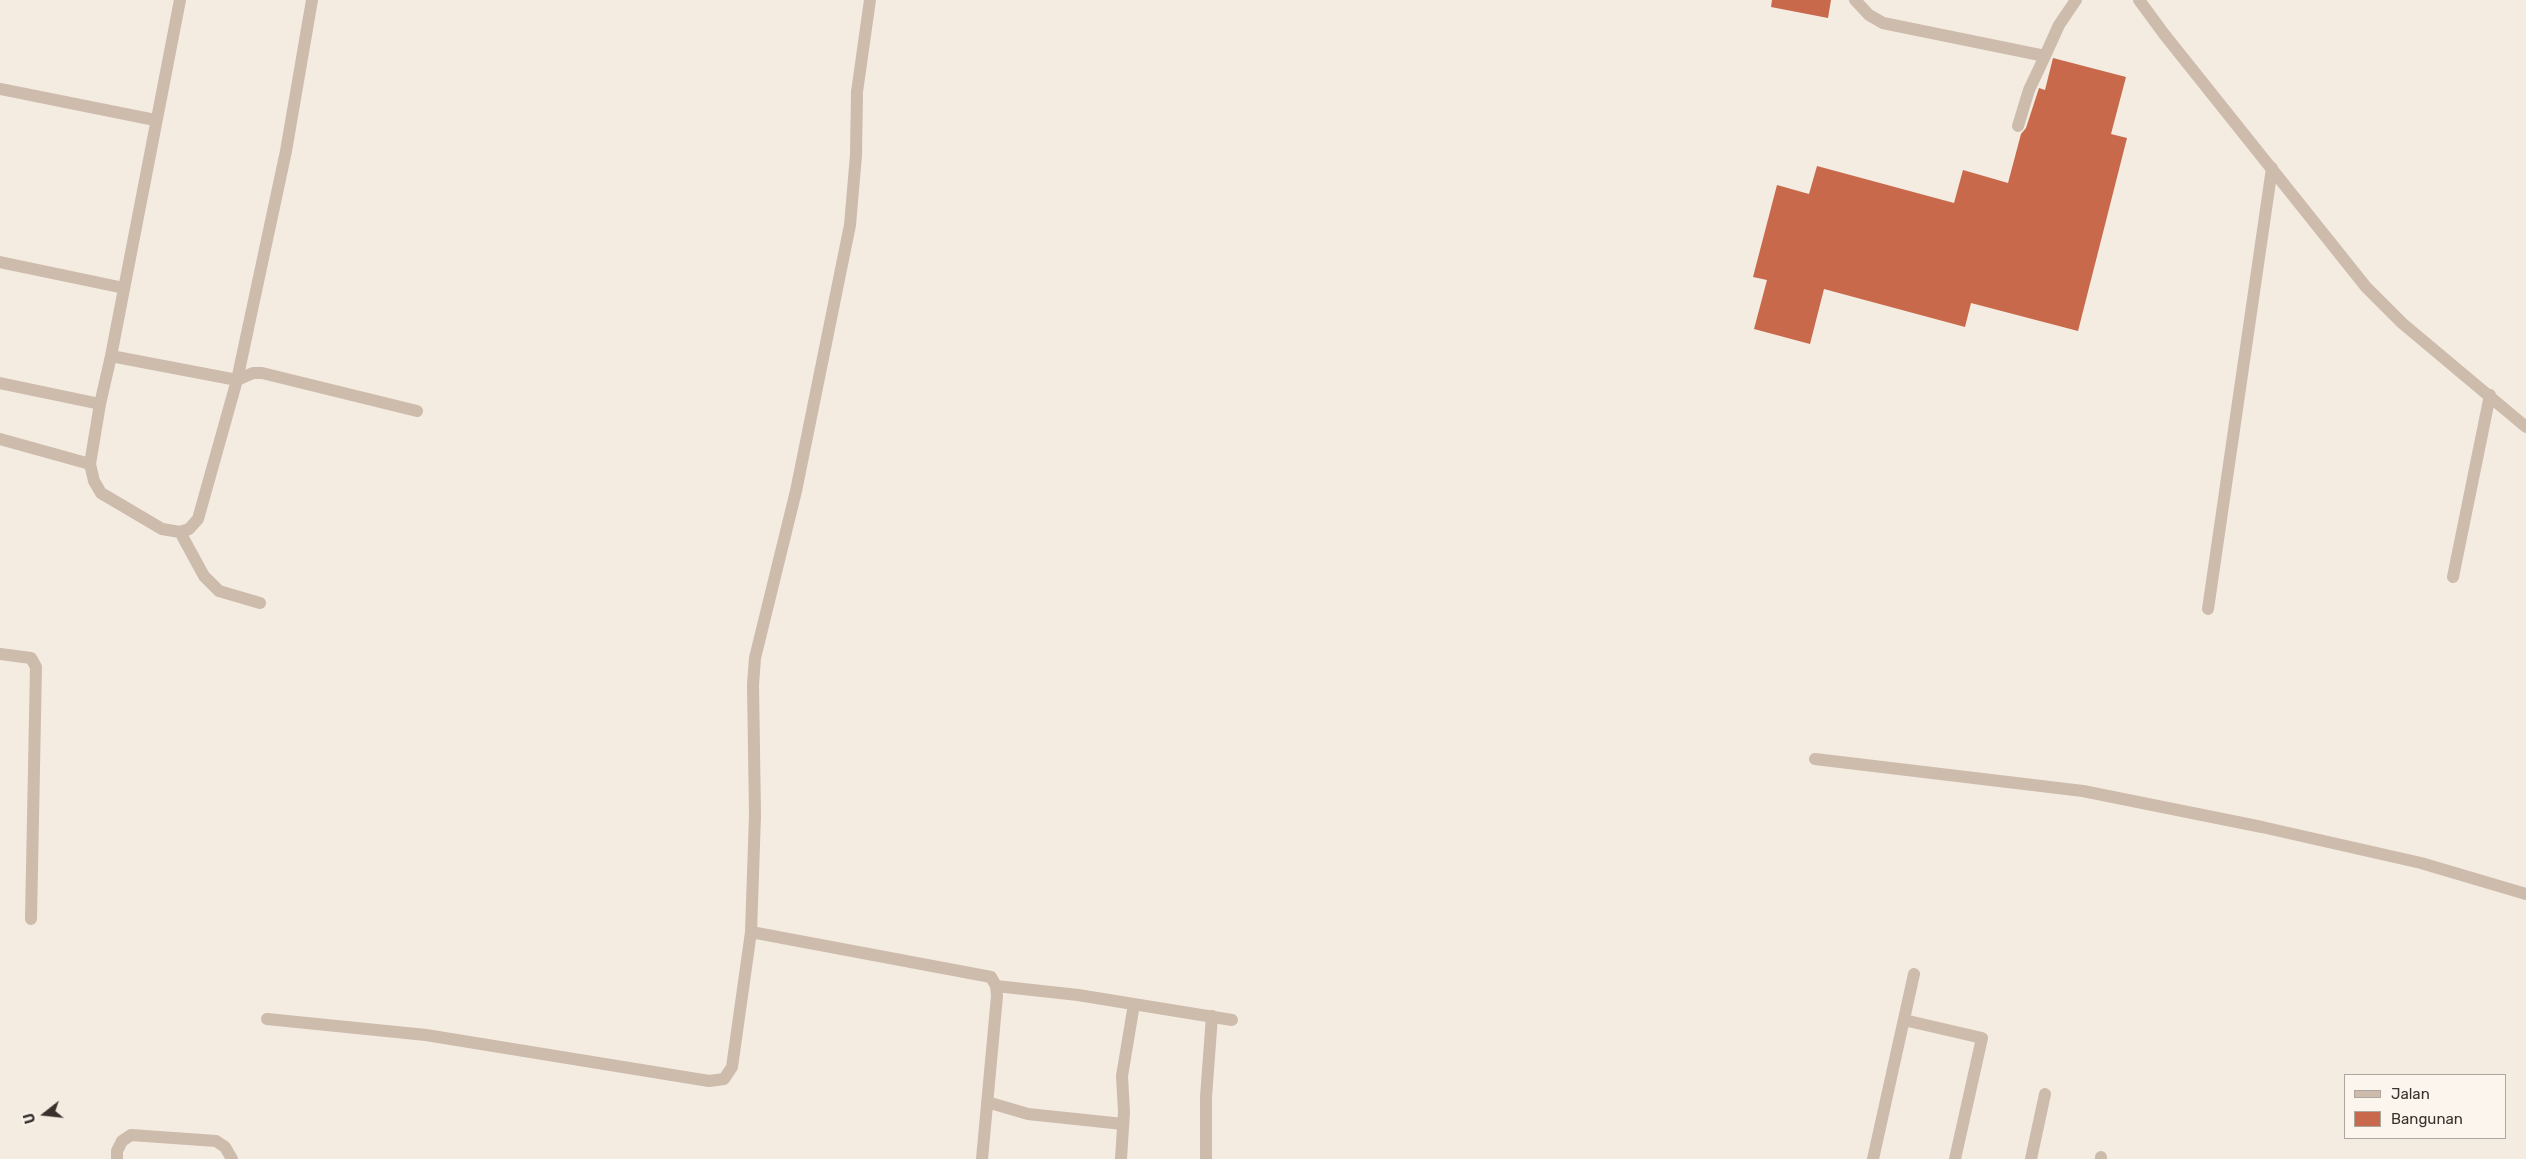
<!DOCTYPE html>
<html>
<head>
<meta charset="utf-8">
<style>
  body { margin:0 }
  #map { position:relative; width:2526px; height:1159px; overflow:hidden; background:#f4ebe1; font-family:Rubik,sans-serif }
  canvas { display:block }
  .legend { position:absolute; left:2344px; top:1074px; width:162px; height:65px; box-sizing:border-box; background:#fbf5ee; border:1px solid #aea6a0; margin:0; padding:6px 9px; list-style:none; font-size:15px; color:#3b302b }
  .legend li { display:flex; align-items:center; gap:10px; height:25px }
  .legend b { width:25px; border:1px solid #aea6a0 }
  .north { position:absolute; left:20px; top:1089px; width:50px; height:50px; -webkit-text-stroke:4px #fbf5ee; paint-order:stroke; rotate:254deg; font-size:14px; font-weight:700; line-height:20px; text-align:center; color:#3b302b }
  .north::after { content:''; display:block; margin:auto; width:18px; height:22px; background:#3b302b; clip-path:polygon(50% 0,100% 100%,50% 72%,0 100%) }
</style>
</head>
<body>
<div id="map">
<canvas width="2526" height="1159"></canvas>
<ul class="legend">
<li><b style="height:6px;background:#cdbbac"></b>Jalan</li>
<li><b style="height:14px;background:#c8694b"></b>Bangunan</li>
</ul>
<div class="north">U</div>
</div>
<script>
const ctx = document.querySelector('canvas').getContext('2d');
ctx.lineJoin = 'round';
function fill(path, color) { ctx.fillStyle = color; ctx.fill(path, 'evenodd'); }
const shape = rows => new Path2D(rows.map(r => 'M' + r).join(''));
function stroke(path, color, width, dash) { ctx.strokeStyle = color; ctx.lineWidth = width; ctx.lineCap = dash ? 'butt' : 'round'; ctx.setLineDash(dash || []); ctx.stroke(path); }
fill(shape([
  [1772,0,1831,0,1828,18,1771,7],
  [2053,58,2126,77,2111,134,2127,138,2078,331,1971,303,1965,327,1824,289,1810,344,1754,329,1767,280,1753,277,1777,185,1809,194,1817,166,1954,203,1963,170,2008,183,2021,134,2026,128,2039,88,2045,90]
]), '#c8694b');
stroke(shape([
  [180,0,111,356,100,404,90,464,94,481,101,493,162,529,180,532,189,529,198,519,237,380,286,151,312,0],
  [870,0,857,92,856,155,850,225,796,491,755,658,753,685,755,815,751,932,991,977,996,986,997,996,982,1159],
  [1855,0,1869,15,1883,23,2045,56],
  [2139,0,2164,34,2366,287,2402,323,2526,427],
  [0,89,155,120],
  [2018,126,2029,90,2045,56,2059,25,2076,0],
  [0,262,124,288],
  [111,356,237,380,253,373,262,373,417,411],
  [0,383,100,404],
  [0,439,90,464],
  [180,532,204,576,219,591,260,603],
  [2453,577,2490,395],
  [2208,609,2272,168],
  [0,654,31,658,36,667,31,919],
  [1815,759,2083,791,2262,827,2421,863,2526,894],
  [996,986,1078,995,1232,1020],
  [267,1019,426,1035,709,1081,724,1079,732,1067,751,932],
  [1904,1020,1982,1038,1955,1159],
  [987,1102,1028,1114,1123,1124],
  [117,1159,117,1151,122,1141,131,1135,216,1141,225,1147,232,1159],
  [1121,1159,1124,1112,1122,1076,1134,1004],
  [1206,1159,1206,1097,1212,1016],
  [1873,1159,1914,974],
  [2031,1159,2045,1094],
  [2101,1159,2101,1157]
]), '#cdbbac', 12);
</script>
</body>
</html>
